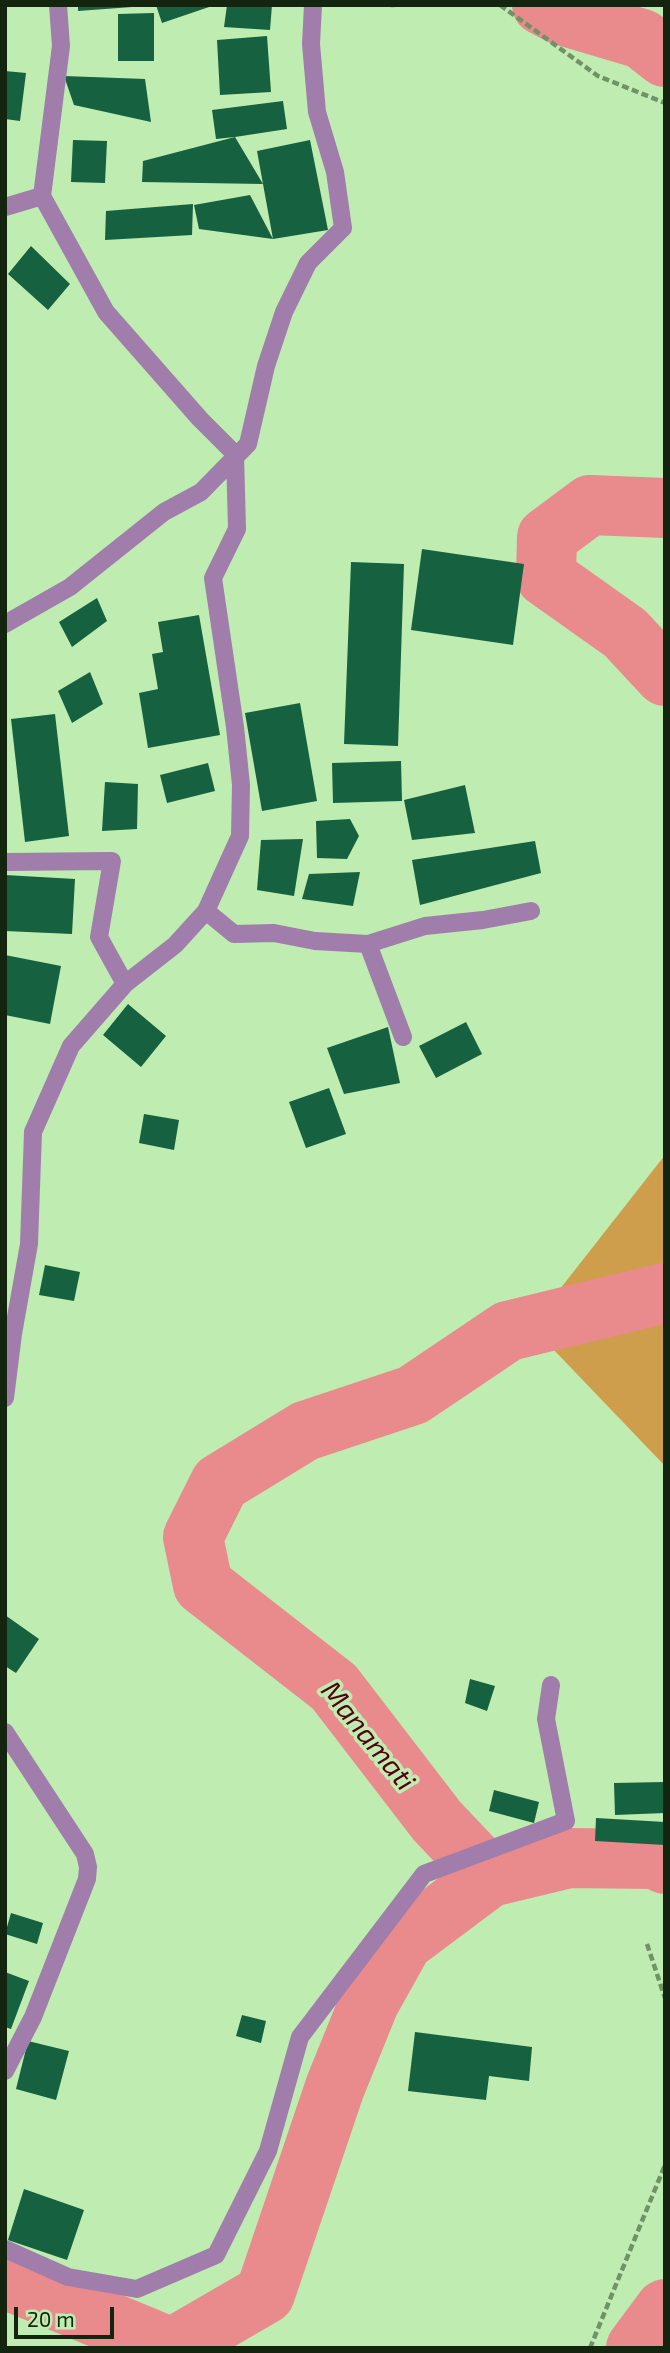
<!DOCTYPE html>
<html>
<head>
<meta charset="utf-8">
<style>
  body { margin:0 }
  #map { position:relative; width:670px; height:2353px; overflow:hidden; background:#beecb1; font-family:"Exo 2",sans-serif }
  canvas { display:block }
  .frame { position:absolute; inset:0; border:7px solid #14250f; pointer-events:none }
  .scale { position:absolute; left:14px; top:2307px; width:100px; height:32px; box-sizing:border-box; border:4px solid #14250f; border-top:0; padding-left:9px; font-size:21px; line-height:24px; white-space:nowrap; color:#14250f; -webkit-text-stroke:5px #beecb1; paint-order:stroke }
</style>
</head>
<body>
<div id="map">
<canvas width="670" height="2353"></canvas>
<div class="frame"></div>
<div class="scale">20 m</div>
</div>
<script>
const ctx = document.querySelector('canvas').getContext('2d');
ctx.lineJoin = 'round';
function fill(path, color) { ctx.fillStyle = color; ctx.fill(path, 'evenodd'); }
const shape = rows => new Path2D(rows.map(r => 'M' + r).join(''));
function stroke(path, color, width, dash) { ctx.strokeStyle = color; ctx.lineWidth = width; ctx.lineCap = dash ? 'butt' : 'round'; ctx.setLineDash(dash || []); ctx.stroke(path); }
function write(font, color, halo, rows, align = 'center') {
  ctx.font = font + ' "Exo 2",sans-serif'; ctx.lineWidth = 7; ctx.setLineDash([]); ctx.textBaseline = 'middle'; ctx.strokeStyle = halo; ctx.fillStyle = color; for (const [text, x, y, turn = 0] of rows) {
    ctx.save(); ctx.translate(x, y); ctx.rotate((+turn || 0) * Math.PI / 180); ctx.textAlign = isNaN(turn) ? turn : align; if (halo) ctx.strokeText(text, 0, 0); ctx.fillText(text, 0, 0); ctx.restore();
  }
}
fill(shape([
  [665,1155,665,1466,531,1326]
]), '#ce9e4c');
stroke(shape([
  [542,5,561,15,642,39,665,57],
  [665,508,590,505,547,537,546,577,625,633,665,676],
  [490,1877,569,1858,654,1859,665,1864],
  [5,2279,172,2348],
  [172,2348,265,2294,335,2087,369,2003,403,1942,490,1877,437,1821,334,1687,203,1585,193,1537,220,1483,305,1431,413,1395,508,1331,665,1293],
  [636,2348,665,2309]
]), '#e98b8d', 60);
fill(shape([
  [78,5,132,5,132,7,78,11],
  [156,5,212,5,212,6,162,23],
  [227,5,272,5,270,30,224,27],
  [154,13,154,61,118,61,118,14],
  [267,36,271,92,220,95,217,40],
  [5,71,26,73,20,121,5,119],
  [64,76,145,79,151,122,74,105],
  [283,101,287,129,235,137,263,184,257,151,310,140,328,230,273,239,263,184,142,182,143,161,235,137,216,139,212,110],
  [73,140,107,141,105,183,71,182],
  [250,195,273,239,199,229,194,205],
  [193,204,192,235,105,240,106,211],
  [31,246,70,284,48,310,8,274],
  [422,549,524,564,513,645,411,630],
  [351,562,404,564,398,746,344,744],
  [97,598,107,621,72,647,59,622],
  [199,615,220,735,148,748,139,693,158,689,152,654,163,652,158,622],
  [90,672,103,704,72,723,58,691],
  [300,703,317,801,262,811,245,713],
  [55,714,69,836,25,842,11,719],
  [401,761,402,801,333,803,332,763],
  [208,763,215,791,167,803,160,775],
  [105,782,138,784,137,829,102,831],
  [465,785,475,833,412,840,404,800],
  [350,819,359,836,347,859,317,858,316,821],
  [303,839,294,896,257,890,261,840],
  [535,841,541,873,420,905,412,860],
  [360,872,353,906,302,899,309,874],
  [5,875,75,879,72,934,5,931],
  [5,955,61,966,50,1024,5,1015],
  [128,1004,166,1036,141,1067,103,1035],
  [466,1022,482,1054,436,1078,419,1046],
  [388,1027,400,1083,344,1094,327,1048],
  [329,1088,346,1134,306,1148,289,1102],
  [144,1114,179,1120,174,1150,139,1143],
  [45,1265,80,1272,74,1301,39,1295],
  [5,1615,39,1639,16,1673,5,1666],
  [470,1679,495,1686,487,1711,465,1703],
  [665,1782,665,1813,615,1815,614,1783],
  [494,1790,539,1802,534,1823,489,1811],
  [596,1818,665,1822,665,1845,595,1841],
  [11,1913,43,1923,37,1944,5,1934],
  [5,1972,29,1981,11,2029,5,2027],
  [242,2015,266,2021,261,2043,236,2036],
  [415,2032,532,2047,529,2081,489,2076,486,2100,408,2091],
  [28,2041,69,2051,56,2100,16,2089],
  [24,2189,84,2210,67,2260,8,2240]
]), '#16613f');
stroke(shape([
  [390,5,395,5],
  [500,5,598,76,665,103],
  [647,1944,665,1998],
  [590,2348,665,2165]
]), '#719267', 4.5, [7, 3.5]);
stroke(shape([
  [5,207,42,196],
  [5,624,70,587,164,512,201,492,248,444,266,366,284,312,308,263,343,228,335,172,317,112,311,44,313,5],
  [5,862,112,861,99,937,125,984],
  [206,911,234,934,274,933,315,941,368,944,403,1037],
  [368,944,425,926,483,920,531,911],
  [5,1398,13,1334,29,1244,33,1132,71,1046,125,984,175,945,206,911,240,836,241,785,235,727,213,578,237,529,235,454,200,419,106,312,42,196,61,46,58,5],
  [5,1732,85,1854,88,1867,87,1879,33,2017,5,2071],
  [5,2249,68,2277,137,2289,216,2255,268,2151,300,2037,424,1874,566,1821,546,1719,551,1685]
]), '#a17dab', 18);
write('italic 28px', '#501', '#beecb1', [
  ["Manamati",368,1736,51]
]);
</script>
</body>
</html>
